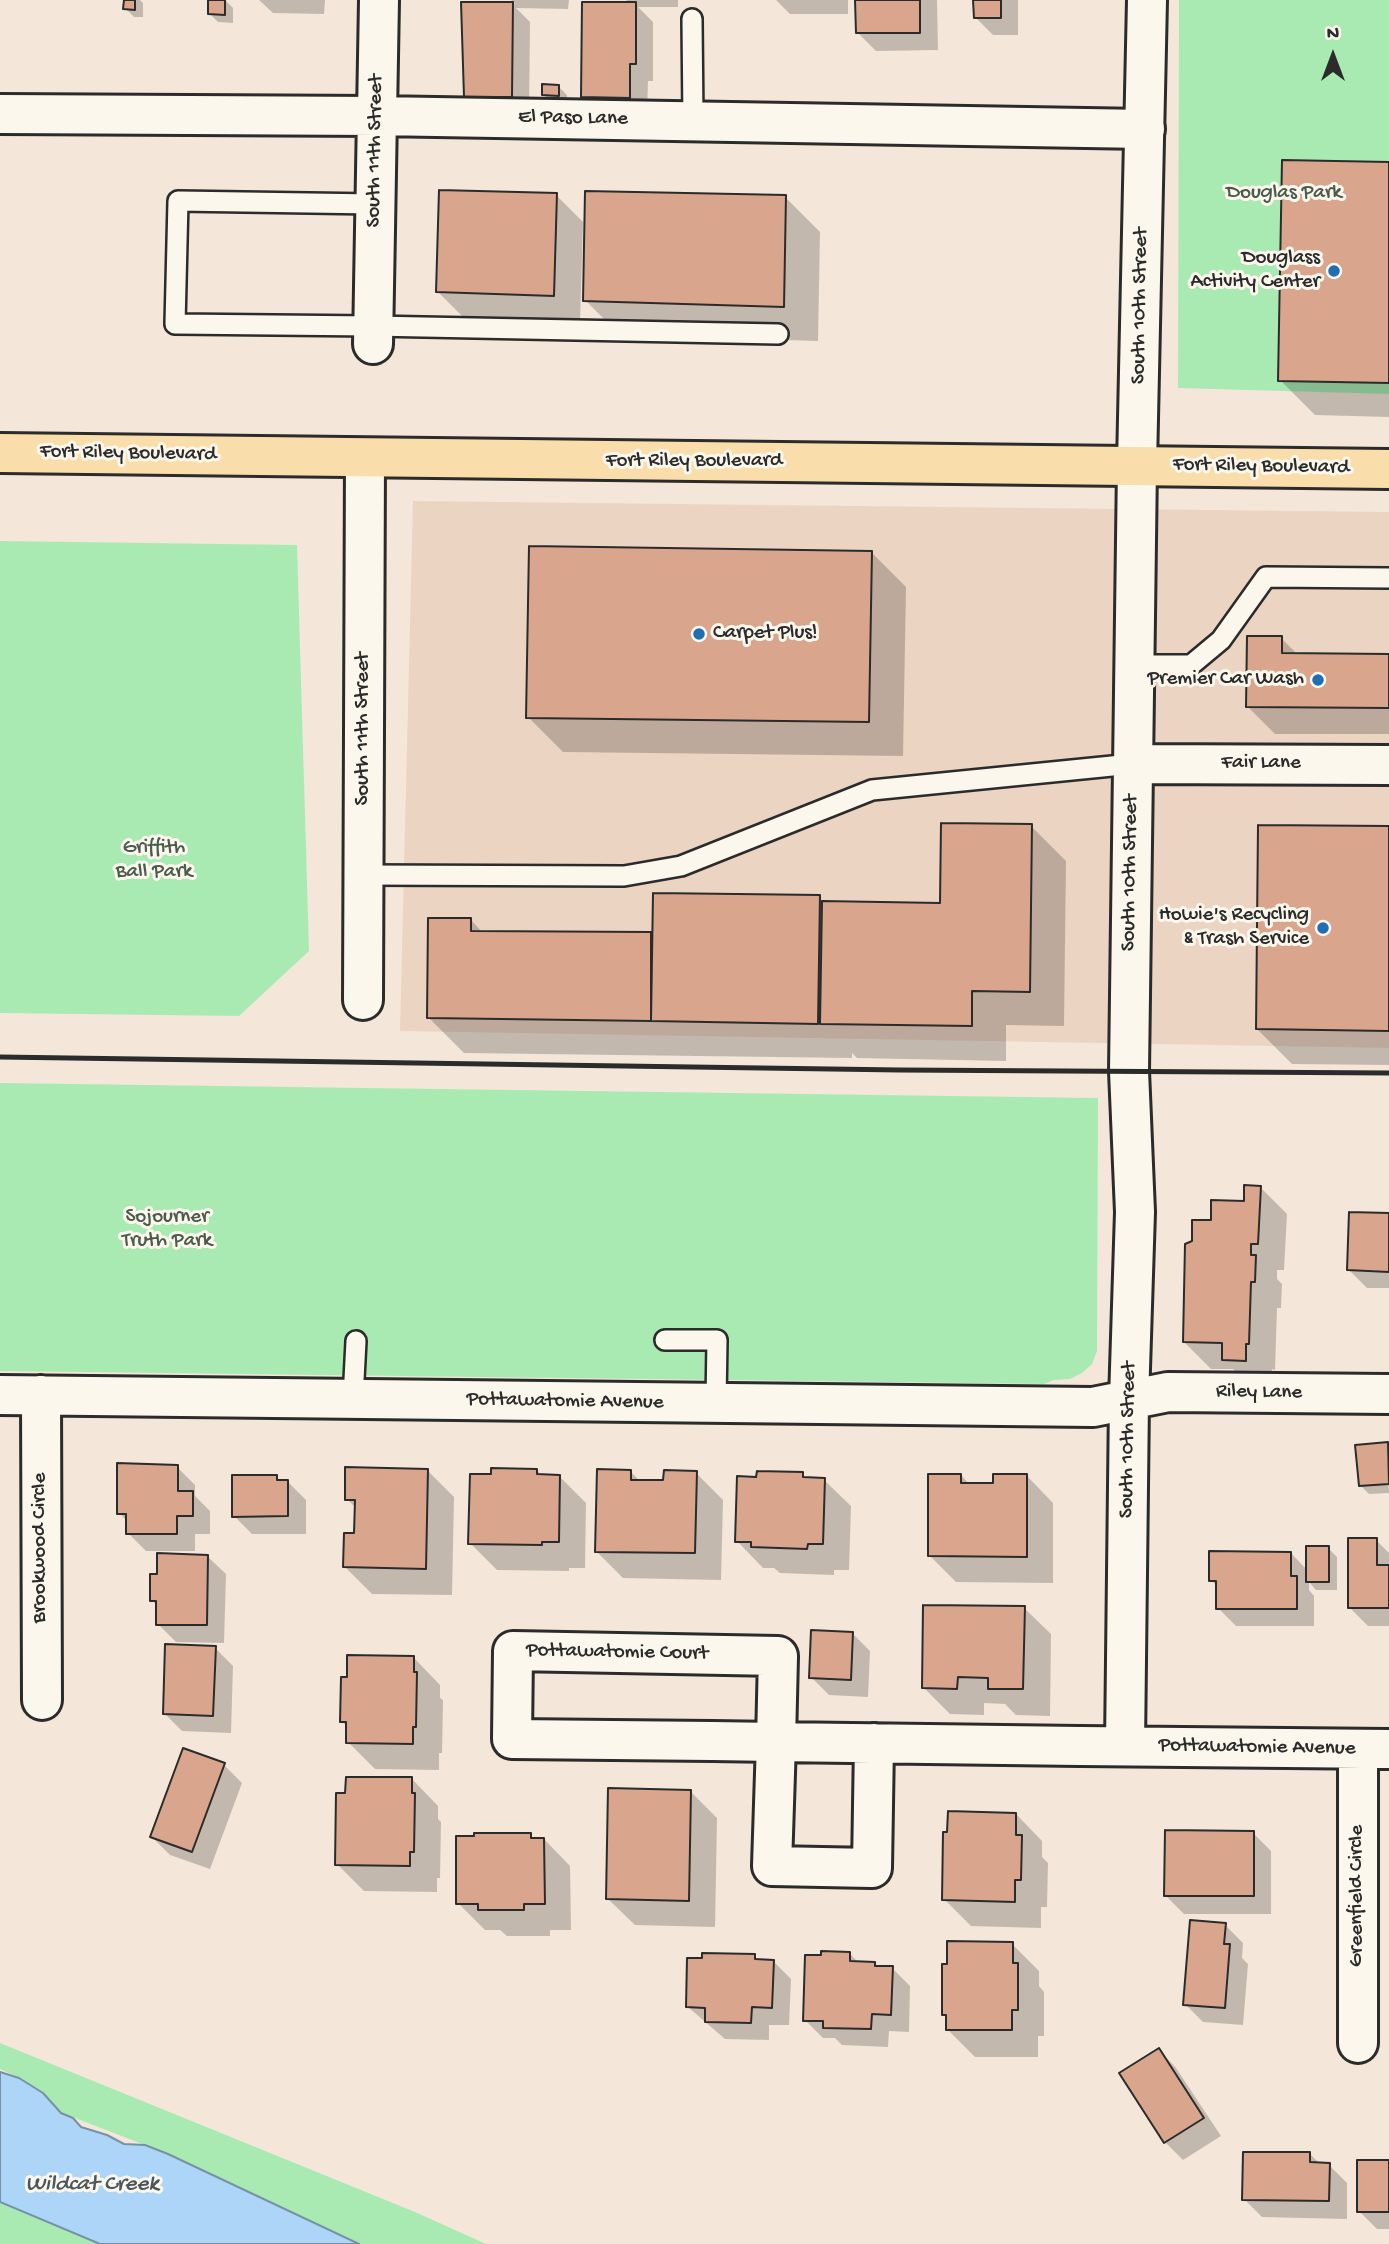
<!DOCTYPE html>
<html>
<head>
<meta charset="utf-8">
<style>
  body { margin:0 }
  #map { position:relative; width:1389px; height:2244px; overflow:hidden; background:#f4e7d9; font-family:"Gochi Hand",sans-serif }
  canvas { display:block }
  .north { position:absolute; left:1298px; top:21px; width:70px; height:70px; -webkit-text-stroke:5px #fbf7ec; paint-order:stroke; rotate:0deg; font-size:19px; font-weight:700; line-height:28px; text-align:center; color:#2b2b2b }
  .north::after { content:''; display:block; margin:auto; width:24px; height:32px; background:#2b2b2b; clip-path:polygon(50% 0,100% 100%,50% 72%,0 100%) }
</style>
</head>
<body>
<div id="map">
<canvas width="1389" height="2244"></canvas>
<div class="north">N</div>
</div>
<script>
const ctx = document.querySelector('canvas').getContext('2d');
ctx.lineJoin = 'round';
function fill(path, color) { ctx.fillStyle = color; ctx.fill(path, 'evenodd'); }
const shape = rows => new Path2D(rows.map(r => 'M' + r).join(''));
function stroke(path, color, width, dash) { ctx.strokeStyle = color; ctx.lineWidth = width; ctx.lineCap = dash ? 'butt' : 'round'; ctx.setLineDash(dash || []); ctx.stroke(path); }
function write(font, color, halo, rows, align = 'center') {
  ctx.font = font + ' "Gochi Hand",sans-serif'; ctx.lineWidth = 6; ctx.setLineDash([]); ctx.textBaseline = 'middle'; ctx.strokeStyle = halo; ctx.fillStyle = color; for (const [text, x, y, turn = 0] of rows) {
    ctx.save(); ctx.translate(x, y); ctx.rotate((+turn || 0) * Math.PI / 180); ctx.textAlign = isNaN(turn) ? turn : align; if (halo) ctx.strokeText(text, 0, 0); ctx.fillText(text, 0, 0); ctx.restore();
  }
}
fill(shape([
  [413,501,1389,512,1389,1048,400,1031]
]), '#ecd4c2');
fill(shape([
  [1179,0,1389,0,1389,394,1178,388],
  [0,541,297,545,309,951,239,1016,0,1013],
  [0,1083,1098,1098,1097,1351,1092,1364,1082,1373,1070,1379,1054,1380,1044,1384,0,1371],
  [0,2043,415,2212,486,2244,359,2244,168,2154,62,2113,19,2078,0,2069],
  [0,2202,100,2244,0,2244]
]), '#a9eab3');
const water = shape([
  [0,2072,19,2078,43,2093,61,2113,73,2118,81,2127,107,2135,124,2144,145,2145,168,2154,359,2244,100,2244,0,2202,0,2072]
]);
fill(water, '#add5f7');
stroke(water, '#7991a5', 2);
fill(shape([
  [126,0,140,0,143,3,143,17,134,17,125,8],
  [210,0,225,0,233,8,233,23,218,22,210,14],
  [259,0,325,0,324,14,273,13],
  [511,0,569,0,568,9,516,8,530,22,529,115,483,114,465,96,463,4,515,4],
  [626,0,678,0,678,7,638,7,653,22,653,81,648,81,647,115,601,115,583,97,630,4],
  [776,0,848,0,848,14,790,14],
  [857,0,937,0,938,50,876,51,858,33],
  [975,0,1018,0,1018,35,993,35,975,17],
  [558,86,567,95,567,103,552,103,543,94],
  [1389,164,1389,417,1315,415,1280,380],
  [556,195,583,222,580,322,464,318,437,291],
  [785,197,820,232,818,341,620,335,585,300],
  [871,552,906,587,903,756,563,752,528,717],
  [1281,638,1298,655,1389,655,1389,734,1275,734,1248,707],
  [1031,826,1066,861,1064,1026,1006,1025,1006,1061,857,1058,852,1053,852,1058,464,1053,429,1018,471,920,483,933,653,934,819,897,825,903,942,905],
  [1389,828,1389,1065,1292,1064,1257,1029],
  [1260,1187,1287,1214,1284,1270,1277,1270,1277,1279,1282,1284,1281,1308,1277,1308,1275,1370,1272,1369,1272,1387,1251,1386,1233,1369,1211,1369,1184,1342,1194,1242,1212,1222,1245,1203],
  [1389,1215,1389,1288,1367,1288,1349,1270],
  [1387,1444,1389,1493,1369,1494,1361,1486],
  [177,1467,195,1485,195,1496,210,1511,210,1534,195,1534,195,1551,146,1551,128,1533,128,1522,119,1513],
  [427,1470,454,1497,452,1595,372,1594,345,1567,356,1535,357,1509,347,1499],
  [537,1470,542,1476,559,1476,586,1503,585,1568,569,1568,569,1571,497,1570,470,1543,492,1476],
  [631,1472,641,1482,665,1482,696,1473,723,1500,721,1580,623,1578,596,1551],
  [802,1474,807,1479,824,1480,851,1506,849,1570,834,1570,834,1575,780,1573,774,1568,763,1568,737,1541],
  [961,1475,970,1485,994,1485,1027,1476,1053,1503,1053,1583,956,1582,929,1555],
  [276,1477,281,1482,288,1482,306,1500,306,1534,252,1534,234,1516],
  [1376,1540,1389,1553,1389,1626,1368,1626,1350,1608],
  [1328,1548,1337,1557,1337,1590,1316,1590,1309,1582,1309,1590,1314,1596,1314,1626,1236,1626,1218,1608,1218,1587,1211,1580,1291,1553,1308,1571],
  [207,1556,226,1574,224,1643,176,1642,158,1624,158,1607,152,1600,159,1575],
  [1024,1608,1051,1634,1050,1716,1016,1715,1005,1704,984,1703,984,1715,950,1714,924,1688],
  [852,1633,870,1651,868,1697,829,1695,811,1677],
  [215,1648,233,1666,231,1733,182,1731,164,1713],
  [414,1658,440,1685,440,1698,443,1700,442,1753,439,1753,439,1770,375,1769,348,1742,348,1727,342,1722],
  [224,1765,242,1783,210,1869,170,1855,152,1837],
  [412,1779,438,1806,438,1819,441,1822,440,1878,437,1878,437,1892,364,1891,337,1864],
  [690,1791,717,1818,715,1927,635,1925,608,1899],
  [1016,1814,1042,1841,1042,1857,1048,1863,1047,1907,1041,1907,1041,1928,971,1926,944,1899],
  [1253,1833,1271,1851,1271,1914,1184,1914,1166,1896],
  [530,1835,535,1839,544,1839,570,1866,571,1930,550,1930,550,1936,507,1936,500,1930,485,1930,458,1903],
  [1225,1925,1243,1943,1242,1958,1248,1964,1243,2025,1203,2022,1185,2004],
  [1012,1944,1039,1971,1039,1986,1044,1992,1044,2036,1038,2036,1038,2057,975,2057,948,2030,948,2018,944,2014],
  [849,1953,859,1963,875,1963,879,1968,892,1968,910,1986,909,2032,889,2031,888,2047,842,2045,835,2038,823,2038,805,2020],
  [754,1956,760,1961,773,1961,791,1979,789,2025,769,2025,769,2040,725,2039,688,2007],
  [1159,2050,1176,2068,1221,2136,1183,2160,1165,2142,1121,2074],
  [1310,2154,1320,2164,1329,2165,1347,2183,1347,2219,1262,2217,1244,2199],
  [1389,2162,1389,2229,1377,2229,1359,2211]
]), '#0003');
const building = shape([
  [124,0,135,0,135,10,123,9,124,0],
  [208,0,225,0,225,15,208,14,208,0],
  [855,0,920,0,920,33,856,33,855,0],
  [973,0,1001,0,1001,18,974,18,973,0],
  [461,2,513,2,512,97,464,97,461,2],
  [582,2,636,2,636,64,630,64,630,98,581,97,582,2],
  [542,84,559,85,559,96,542,95,542,84],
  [1282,160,1389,162,1389,383,1278,381,1282,160],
  [439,190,557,193,554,296,436,292,439,190],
  [585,191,786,195,784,307,583,301,585,191],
  [529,546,872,551,869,722,526,718,529,546],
  [1247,636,1282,636,1282,653,1389,654,1389,708,1246,707,1247,636],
  [941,823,1032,824,1030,992,972,991,972,1026,820,1024,822,901,940,903,941,823],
  [1258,825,1389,826,1389,1031,1256,1029,1258,825],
  [653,893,820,895,818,1024,651,1021,653,893],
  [428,918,471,918,471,931,651,932,651,1021,427,1018,428,918],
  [1244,1185,1261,1186,1258,1244,1251,1244,1251,1255,1256,1255,1255,1282,1251,1282,1249,1344,1246,1344,1246,1361,1222,1360,1222,1343,1183,1342,1185,1244,1192,1241,1192,1220,1211,1220,1211,1200,1244,1201,1244,1185],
  [1349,1212,1389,1213,1389,1272,1347,1270,1349,1212],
  [1388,1442,1389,1484,1359,1486,1355,1445,1388,1442],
  [117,1463,178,1465,178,1491,193,1491,193,1516,177,1516,177,1534,126,1534,126,1514,117,1514,117,1463],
  [345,1467,428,1469,426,1569,343,1567,344,1533,354,1533,355,1500,345,1500,345,1467],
  [491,1468,537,1469,537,1474,560,1475,559,1542,542,1542,542,1545,468,1544,470,1474,491,1474,491,1468],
  [597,1469,631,1470,631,1480,663,1480,664,1470,697,1471,695,1553,595,1552,597,1469],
  [757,1471,803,1472,803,1477,825,1478,823,1544,808,1544,807,1549,751,1547,751,1542,735,1542,737,1476,756,1477,757,1471],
  [928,1474,961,1474,961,1483,993,1483,993,1474,1027,1474,1027,1557,928,1556,928,1474],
  [232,1475,277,1475,277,1480,288,1480,288,1516,232,1517,232,1475],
  [1348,1538,1377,1538,1377,1565,1389,1565,1389,1608,1348,1608,1348,1538],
  [1306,1546,1329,1546,1329,1582,1306,1582,1306,1546],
  [1209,1551,1291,1552,1291,1576,1297,1576,1297,1609,1216,1609,1216,1581,1209,1581,1209,1551],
  [157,1553,208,1555,207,1625,156,1625,156,1601,150,1601,150,1574,157,1574,157,1553],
  [923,1605,1025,1606,1023,1689,988,1689,988,1678,958,1677,957,1689,922,1688,923,1605],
  [811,1630,853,1632,851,1680,809,1678,811,1630],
  [165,1644,216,1646,213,1716,163,1714,165,1644],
  [347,1655,414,1656,414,1672,417,1672,416,1727,413,1727,413,1744,346,1743,346,1722,340,1722,341,1677,347,1677,347,1655],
  [183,1748,225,1763,192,1852,150,1837,183,1748],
  [346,1777,412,1777,412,1793,415,1793,414,1852,410,1852,410,1866,335,1865,336,1793,345,1793,346,1777],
  [608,1788,691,1790,689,1901,606,1899,608,1788],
  [948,1811,1016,1813,1016,1835,1022,1835,1021,1880,1015,1880,1015,1902,942,1900,943,1832,947,1832,948,1811],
  [1165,1830,1254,1831,1254,1896,1164,1896,1165,1830],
  [474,1833,531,1833,531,1838,544,1838,545,1904,524,1904,524,1910,478,1910,478,1904,456,1904,456,1836,474,1836,474,1833],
  [1190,1920,1226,1923,1224,1944,1230,1944,1225,2008,1183,2005,1190,1920],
  [947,1941,1013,1942,1013,1963,1018,1963,1018,2010,1012,2010,1012,2030,946,2030,946,2015,942,2015,942,1964,947,1964,947,1941],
  [821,1951,850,1952,850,1961,875,1962,875,1966,893,1966,891,2015,872,2014,871,2029,823,2028,823,2021,803,2021,805,1955,821,1955,821,1951],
  [702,1953,755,1954,755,1959,774,1960,772,2008,752,2007,751,2023,705,2022,705,2008,686,2007,687,1958,702,1958,702,1953],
  [1159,2048,1204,2118,1164,2143,1119,2073,1159,2048],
  [1243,2152,1310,2152,1310,2162,1330,2163,1329,2201,1242,2200,1243,2152],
  [1357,2160,1389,2160,1389,2212,1357,2212,1357,2160]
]);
fill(building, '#d9a68d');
stroke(building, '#2b2b2b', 2);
const lane = shape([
  [692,19,693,121],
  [375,204,178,201,175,324,373,326,778,334],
  [1134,665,1191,665,1221,640,1266,577,1389,578],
  [363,875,624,876,681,866,872,790,1132,764],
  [665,1340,717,1340,716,1403],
  [353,1399,356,1341]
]);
const street = shape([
  [0,114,377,116,1145,129],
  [373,344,379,0],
  [1132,764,1389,765],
  [363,1000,365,458],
  [0,1395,1093,1407,1168,1392,1389,1394],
  [41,1395,42,1700],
  [874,1743,872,1868,772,1866,776,1742,778,1656,513,1651,512,1739,712,1741,776,1742,1080,1746,1389,1749],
  [1125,1746,1129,1400,1135,1212,1129,1071,1137,465],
  [1358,2043,1358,1749]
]);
const secondary = shape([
  [1137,465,1147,0]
]);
const highway = shape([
  [0,453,1389,469]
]);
stroke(lane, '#2b2b2b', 24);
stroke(street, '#2b2b2b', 44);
stroke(secondary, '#2b2b2b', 44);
stroke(highway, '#2b2b2b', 44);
stroke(lane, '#fbf7ec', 19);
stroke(street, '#fbf7ec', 38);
stroke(secondary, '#fbf7ec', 38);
stroke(highway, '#f9deab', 38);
stroke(shape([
  [0,1057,900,1070,1389,1073]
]), '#2b2b2b', 5);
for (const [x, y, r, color] of [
  [1334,271,7,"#1f6fb2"],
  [699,634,7,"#1f6fb2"],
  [1318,680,7,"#1f6fb2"],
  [1323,928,7,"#1f6fb2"]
]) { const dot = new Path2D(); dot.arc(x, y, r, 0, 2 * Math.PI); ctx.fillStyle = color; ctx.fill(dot); stroke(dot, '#fbf7ec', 2.5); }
write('21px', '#2b2b2b', '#fbf7ec', [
  ["El Paso Lane",573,119,1],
  ["South 11th Street",376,151,-89],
  ["South 10th Street",1141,306,-89],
  ["Fort Riley Boulevard",128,454,1],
  ["Fort Riley Boulevard",694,462],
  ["Fort Riley Boulevard",1261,467,1],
  ["South 11th Street",364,729,-90],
  ["Fair Lane",1261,764],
  ["South 10th Street",1131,873,-89],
  ["Riley Lane",1259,1393,1],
  ["Pottawatomie Avenue",565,1402,1],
  ["South 10th Street",1129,1440,-89],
  ["Brookwood Circle",41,1548,-90],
  ["Pottawatomie Court",617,1653,1],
  ["Pottawatomie Avenue",1257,1748,1],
  ["Greenfield Circle",1358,1896,-90]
]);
write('21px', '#4a5b4d', '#fbf7ec', [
  ["Douglas Park",1284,194],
  ["Griffith",154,849],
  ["Ball Park",154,873],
  ["Sojourner",167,1218],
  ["Truth Park",167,1242]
]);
write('21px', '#2b2b2b', '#fbf7ec', [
  ["Douglass",1320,259],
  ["Activity Center",1320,283],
  ["Carpet Plus!",713,634,"left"],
  ["Premier Car Wash",1304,680],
  ["Howie's Recycling",1309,916],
  ["& Trash Service",1309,940]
], 'right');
write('italic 23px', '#4c565e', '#fbf7ec', [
  ["Wildcat Creek",92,2185]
]);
</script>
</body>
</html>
